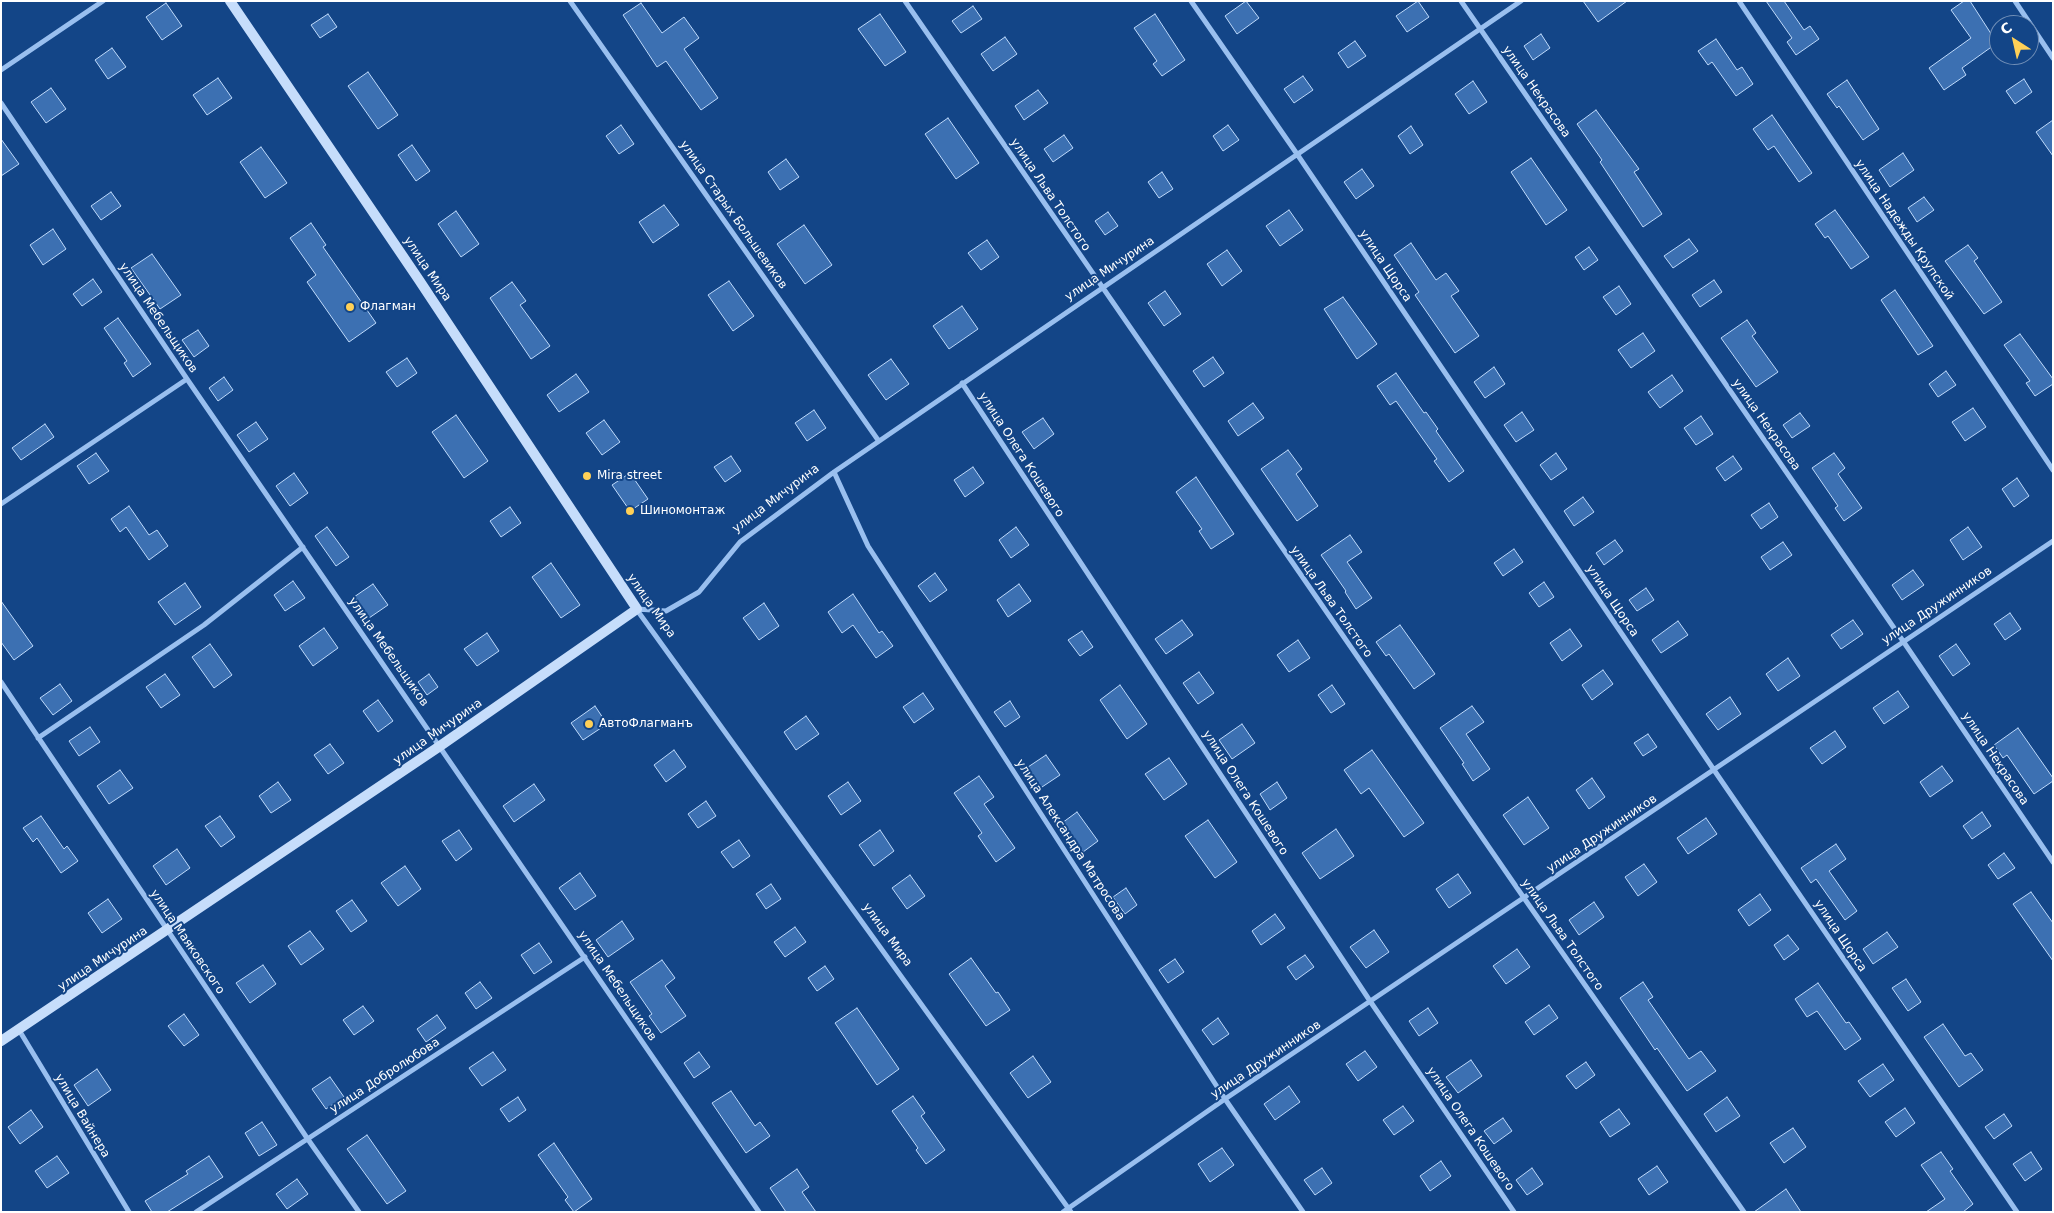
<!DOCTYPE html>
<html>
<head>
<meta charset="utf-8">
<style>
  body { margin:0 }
  #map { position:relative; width:2054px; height:1213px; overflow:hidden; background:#134587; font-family:"DejaVu Sans",sans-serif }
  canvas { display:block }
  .frame { position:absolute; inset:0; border:2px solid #fff; pointer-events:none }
  .north { position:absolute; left:1989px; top:15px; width:50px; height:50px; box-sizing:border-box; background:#134587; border:1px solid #718fb7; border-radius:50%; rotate:325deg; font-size:14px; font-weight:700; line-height:20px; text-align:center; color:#fff }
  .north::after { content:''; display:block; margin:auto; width:18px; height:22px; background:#ffd057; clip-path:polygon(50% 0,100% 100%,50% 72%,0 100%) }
</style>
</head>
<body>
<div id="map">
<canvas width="2054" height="1213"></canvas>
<div class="frame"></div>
<div class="north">С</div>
</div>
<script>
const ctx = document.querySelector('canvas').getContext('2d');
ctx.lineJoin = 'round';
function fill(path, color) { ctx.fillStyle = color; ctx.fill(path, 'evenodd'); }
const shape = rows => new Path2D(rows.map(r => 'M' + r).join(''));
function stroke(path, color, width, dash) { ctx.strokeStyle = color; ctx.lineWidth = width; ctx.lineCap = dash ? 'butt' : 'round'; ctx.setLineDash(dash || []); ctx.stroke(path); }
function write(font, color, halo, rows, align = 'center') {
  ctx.font = font + ' "DejaVu Sans",sans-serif'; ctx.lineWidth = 4; ctx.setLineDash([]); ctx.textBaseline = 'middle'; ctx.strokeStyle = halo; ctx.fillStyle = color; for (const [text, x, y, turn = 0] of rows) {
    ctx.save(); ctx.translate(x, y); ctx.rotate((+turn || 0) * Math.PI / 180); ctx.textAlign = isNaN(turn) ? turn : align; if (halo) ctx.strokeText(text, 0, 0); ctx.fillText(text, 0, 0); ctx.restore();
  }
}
const building = shape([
  [1246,1,1259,18,1237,34,1225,16,1246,1],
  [1418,1,1429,17,1407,32,1396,16,1418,1],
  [1583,1,1627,1,1598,22,1583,1],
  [1766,1,1784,1,1804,30,1810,26,1819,39,1796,55,1787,42,1792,38,1766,1],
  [1964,1,1970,1,1997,43,1962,68,1966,75,1944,90,1929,68,1971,38,1951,10,1964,1],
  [166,3,182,26,162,40,146,17,166,3],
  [641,3,662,33,684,17,699,38,684,49,718,98,701,110,666,61,657,67,623,15,641,3],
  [973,6,982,19,961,33,952,21,973,6],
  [328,14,337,27,320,38,311,25,328,14],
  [880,14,906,52,885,66,858,29,880,14],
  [1155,14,1185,60,1162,76,1153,64,1157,61,1134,28,1155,14],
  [1541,34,1550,48,1533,60,1524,46,1541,34],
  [1005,37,1017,54,993,71,981,54,1005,37],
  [1716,39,1737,70,1742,67,1753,84,1736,96,1712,62,1708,65,1698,51,1716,39],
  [1355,41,1366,56,1348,68,1338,53,1355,41],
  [112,48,126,67,108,79,95,60,112,48],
  [368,72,398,115,378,129,348,86,368,72],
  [1303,76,1313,90,1294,103,1284,89,1303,76],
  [218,78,232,98,207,115,193,95,218,78],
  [2024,79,2032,92,2015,104,2006,91,2024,79],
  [1847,80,1879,129,1863,140,1839,106,1837,108,1827,94,1847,80],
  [1473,81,1487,102,1469,114,1455,94,1473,81],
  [51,88,66,109,46,123,31,102,51,88],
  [1038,90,1048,103,1024,120,1015,106,1038,90],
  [1596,110,1639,169,1634,172,1662,214,1643,227,1600,162,1602,160,1577,124,1596,110],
  [1772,115,1812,173,1799,182,1774,146,1768,150,1753,129,1772,115],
  [948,118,979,163,956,179,925,134,948,118],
  [2053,120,2053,156,2036,132,2053,120],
  [621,125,634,144,619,154,606,136,621,125],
  [1228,125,1239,140,1223,151,1213,136,1228,125],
  [1411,126,1423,145,1410,154,1398,136,1411,126],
  [1064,135,1073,148,1053,162,1044,149,1064,135],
  [1,139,19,164,1,176,1,139],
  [412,145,430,171,416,181,398,155,412,145],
  [261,147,287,183,265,198,240,162,261,147],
  [1903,153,1914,170,1890,187,1879,170,1903,153],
  [1531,158,1567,210,1546,225,1511,172,1531,158],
  [786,159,799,177,780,190,768,172,786,159],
  [1362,169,1374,186,1356,199,1344,182,1362,169],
  [1162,172,1173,189,1159,198,1148,182,1162,172],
  [111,192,121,206,101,220,91,206,111,192],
  [1924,197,1934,210,1917,222,1908,208,1924,197],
  [664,205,679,225,653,243,639,222,664,205],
  [1289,210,1303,230,1280,246,1266,226,1289,210],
  [1835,210,1869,257,1851,269,1828,236,1825,238,1815,224,1835,210],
  [456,211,479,244,461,257,438,224,456,211],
  [1108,212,1118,226,1105,235,1095,221,1108,212],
  [311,223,326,245,323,247,376,323,349,342,307,282,316,275,290,238,311,223],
  [804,225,832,265,805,284,777,244,804,225],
  [53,229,66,249,43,265,30,245,53,229],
  [1689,239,1698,251,1673,268,1664,256,1689,239],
  [987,240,999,257,981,270,968,253,987,240],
  [1411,243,1436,280,1446,273,1459,291,1451,296,1479,336,1455,353,1415,295,1419,292,1394,255,1411,243],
  [1968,245,1978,258,1974,261,2002,302,1984,314,1945,261,1968,245],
  [1589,247,1598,260,1584,270,1575,257,1589,247],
  [1227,250,1242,271,1222,286,1207,264,1227,250],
  [152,254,181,295,160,309,131,268,152,254],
  [93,279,102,292,82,306,73,294,93,279],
  [1714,280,1722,292,1700,307,1692,295,1714,280],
  [729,281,754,316,733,331,708,295,729,281],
  [512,282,526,301,520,305,550,346,531,359,490,298,512,282],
  [1619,286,1631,304,1616,315,1603,297,1619,286],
  [1895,290,1933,346,1918,355,1881,300,1895,290],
  [1165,291,1181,314,1164,326,1148,303,1165,291],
  [1343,297,1377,344,1357,359,1324,309,1343,297],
  [962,306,978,329,949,349,933,326,962,306],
  [118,318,151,364,133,377,124,363,127,361,104,328,118,318],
  [1747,320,1756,333,1752,336,1778,372,1756,387,1721,338,1747,320],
  [198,330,209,346,194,357,182,340,198,330],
  [1643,333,1655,351,1631,368,1618,350,1643,333],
  [2020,334,2053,379,2053,384,2035,396,2026,383,2030,381,2004,345,2020,334],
  [1213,357,1224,373,1204,387,1193,371,1213,357],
  [407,358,417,373,397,387,386,372,407,358],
  [891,359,909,384,886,400,868,375,891,359],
  [1494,367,1505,384,1485,398,1474,382,1494,367],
  [1946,371,1956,385,1938,397,1929,384,1946,371],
  [1396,373,1424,413,1426,412,1438,429,1436,431,1464,471,1449,482,1434,461,1437,459,1396,401,1390,405,1377,386,1396,373],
  [576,374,589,392,559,412,547,395,576,374],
  [1672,375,1683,391,1660,408,1648,392,1672,375],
  [224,377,233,390,218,401,209,388,224,377],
  [1253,403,1264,418,1238,436,1228,421,1253,403],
  [1973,408,1986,427,1965,441,1952,422,1973,408],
  [814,410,826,428,807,441,795,423,814,410],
  [1522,412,1534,430,1516,442,1504,425,1522,412],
  [1800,413,1810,426,1792,438,1783,425,1800,413],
  [456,415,488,461,464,478,432,432,456,415],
  [1701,416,1713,434,1696,445,1684,428,1701,416],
  [1043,418,1054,434,1034,449,1022,432,1043,418],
  [604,420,620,442,602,455,586,433,604,420],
  [256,422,268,439,249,452,237,435,256,422],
  [45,424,54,437,21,460,12,448,45,424],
  [1288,450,1302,469,1296,474,1318,506,1297,521,1261,469,1288,450],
  [96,453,109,471,89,484,77,466,96,453],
  [1556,453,1567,469,1551,480,1540,465,1556,453],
  [1834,453,1845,468,1838,474,1862,508,1844,521,1835,508,1838,506,1812,468,1834,453],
  [731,456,741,471,725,482,714,467,731,456],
  [1733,456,1742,469,1725,481,1716,468,1733,456],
  [973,467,984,483,965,497,954,480,973,467],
  [294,473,308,493,290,506,276,486,294,473],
  [630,473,648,499,630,511,612,485,630,473],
  [1196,477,1234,534,1211,549,1199,531,1202,529,1176,492,1196,477],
  [2017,478,2029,496,2014,507,2002,489,2017,478],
  [1583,497,1594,512,1574,526,1564,511,1583,497],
  [1769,503,1778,517,1761,529,1751,515,1769,503],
  [129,506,149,535,157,530,168,546,149,560,126,527,120,532,111,519,129,506],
  [510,507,521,523,501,537,490,521,510,507],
  [327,527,349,557,336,566,315,536,327,527],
  [1016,527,1029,545,1011,558,999,540,1016,527],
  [1968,527,1982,547,1963,560,1950,540,1968,527],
  [1350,535,1362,552,1347,562,1372,598,1356,609,1345,592,1346,591,1321,555,1350,535],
  [1615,540,1623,551,1604,565,1596,553,1615,540],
  [1783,542,1792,555,1770,570,1761,557,1783,542],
  [1514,549,1523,562,1503,576,1494,563,1514,549],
  [551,563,580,605,561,618,532,577,551,563],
  [1913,570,1924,585,1902,600,1892,585,1913,570],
  [935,573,947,590,930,602,918,586,935,573],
  [293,581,305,598,285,611,274,595,293,581],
  [1544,582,1554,597,1539,607,1529,593,1544,582],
  [185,583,201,607,175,625,158,602,185,583],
  [373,584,388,605,369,618,354,597,373,584],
  [1019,584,1031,601,1008,617,997,600,1019,584],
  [1646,588,1654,600,1637,611,1629,600,1646,588],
  [853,594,879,633,882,631,893,646,876,658,853,625,842,633,828,612,853,594],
  [1,601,33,646,14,660,1,642,1,601],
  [764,603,779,626,759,640,743,618,764,603],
  [2010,613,2021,629,2005,640,1994,624,2010,613],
  [1182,620,1193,635,1166,654,1155,639,1182,620],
  [1853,620,1863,634,1841,649,1831,635,1853,620],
  [1678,621,1688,635,1661,653,1652,640,1678,621],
  [1400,625,1435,674,1414,689,1389,654,1386,656,1376,642,1400,625],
  [324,628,338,648,313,666,299,646,324,628],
  [1570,629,1582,646,1562,661,1550,643,1570,629],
  [1082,631,1093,647,1080,656,1068,640,1082,631],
  [487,633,499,651,477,666,464,649,487,633],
  [1298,640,1310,658,1289,672,1277,655,1298,640],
  [210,644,232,675,214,688,192,657,210,644],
  [1956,644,1970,664,1953,676,1939,656,1956,644],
  [1788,658,1800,676,1778,691,1766,674,1788,658],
  [1603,670,1613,684,1592,700,1582,685,1603,670],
  [1199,672,1214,693,1198,704,1183,683,1199,672],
  [165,674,180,695,161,708,146,687,165,674],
  [429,674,438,687,427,695,418,682,429,674],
  [60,684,72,701,53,715,40,698,60,684],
  [1120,685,1147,724,1127,739,1100,700,1120,685],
  [1332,685,1345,704,1331,713,1318,695,1332,685],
  [1898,691,1909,707,1884,724,1873,708,1898,691],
  [923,693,934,709,914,723,903,707,923,693],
  [1730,697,1741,714,1718,730,1706,714,1730,697],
  [378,700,393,721,378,732,363,711,378,700],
  [1010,701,1020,717,1005,727,994,712,1010,701],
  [595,706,607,724,583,740,571,723,595,706],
  [1472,706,1484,722,1466,734,1490,769,1473,781,1462,764,1464,763,1440,728,1472,706],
  [806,716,819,734,796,750,784,732,806,716],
  [1242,724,1255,743,1232,759,1219,740,1242,724],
  [90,727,100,742,79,756,69,741,90,727],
  [2018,728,2053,778,2053,781,2034,794,2007,755,2003,758,1994,745,2018,728],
  [1835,731,1846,747,1822,764,1810,748,1835,731],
  [1648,734,1657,747,1643,756,1634,743,1648,734],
  [330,744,344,763,328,774,314,755,330,744],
  [674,750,686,767,666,782,654,765,674,750],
  [1372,750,1424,823,1404,837,1369,788,1361,794,1344,770,1372,750],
  [1046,755,1060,775,1039,789,1025,769,1046,755],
  [1169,758,1187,784,1164,800,1145,774,1169,758],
  [1942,766,1953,781,1930,797,1920,782,1942,766],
  [120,770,133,788,109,804,97,786,120,770],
  [979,776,994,797,984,804,1015,848,996,862,978,836,982,833,954,793,979,776],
  [1592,778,1605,797,1589,809,1576,790,1592,778],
  [278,782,291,800,271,813,259,796,278,782],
  [848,782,861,801,841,815,828,796,848,782],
  [1277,782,1287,798,1270,810,1260,794,1277,782],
  [534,784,545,800,514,822,503,806,534,784],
  [1528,797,1549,828,1524,845,1503,815,1528,797],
  [706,801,716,816,698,828,688,814,706,801],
  [1077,812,1098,841,1083,852,1062,823,1077,812],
  [1982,812,1991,826,1972,839,1963,826,1982,812],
  [41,816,64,849,67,846,78,861,61,873,37,838,33,842,23,828,41,816],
  [220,816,235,837,221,847,205,826,220,816],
  [1706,818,1717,834,1688,854,1677,838,1706,818],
  [1208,820,1237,862,1215,878,1185,836,1208,820],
  [1336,829,1354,856,1320,879,1302,853,1336,829],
  [459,830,472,849,456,861,442,841,459,830],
  [880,830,894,851,874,866,859,845,880,830],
  [739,840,750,856,733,868,721,852,739,840],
  [1836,844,1846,859,1829,871,1857,911,1845,920,1816,879,1811,883,1801,868,1836,844],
  [177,849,190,868,166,885,153,866,177,849],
  [2004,853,2015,868,1998,879,1988,865,2004,853],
  [1644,864,1657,882,1638,896,1625,877,1644,864],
  [405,866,421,889,398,906,381,883,405,866],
  [580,873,596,896,575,910,559,888,580,873],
  [1458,874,1471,893,1449,908,1436,889,1458,874],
  [910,875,925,896,907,909,892,888,910,875],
  [771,884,781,899,766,909,756,894,771,884],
  [1126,888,1137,905,1125,914,1113,897,1126,888],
  [2031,892,2053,923,2053,961,2013,904,2031,892],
  [1760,894,1771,910,1749,926,1738,910,1760,894],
  [108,899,122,919,102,933,88,913,108,899],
  [352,900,367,921,351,932,336,911,352,900],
  [1594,902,1604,917,1579,935,1569,920,1594,902],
  [1275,914,1285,928,1261,945,1252,931,1275,914],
  [622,921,634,939,608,957,596,940,622,921],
  [795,927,806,942,785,957,774,942,795,927],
  [1374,930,1389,952,1366,968,1350,947,1374,930],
  [310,931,324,949,301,965,288,946,310,931],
  [1887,932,1898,947,1873,964,1863,949,1887,932],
  [1788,935,1799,949,1784,960,1774,945,1788,935],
  [539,943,552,962,534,974,521,955,539,943],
  [1517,949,1530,967,1506,984,1493,966,1517,949],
  [1305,955,1314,967,1296,980,1287,967,1305,955],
  [971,958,996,993,998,992,1010,1010,986,1026,949,974,971,958],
  [1175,959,1184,972,1168,983,1159,970,1175,959],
  [662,960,675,978,665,986,686,1016,661,1033,649,1016,652,1014,630,982,662,960],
  [263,965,276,984,250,1003,236,983,263,965],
  [825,966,834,979,817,991,808,978,825,966],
  [1906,979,1921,1002,1908,1011,1892,988,1906,979],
  [480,982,492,998,476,1009,465,993,480,982],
  [1643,982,1653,997,1648,1000,1689,1059,1701,1051,1716,1071,1687,1091,1657,1048,1655,1050,1620,998,1643,982],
  [1818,983,1846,1023,1849,1022,1861,1039,1845,1050,1817,1011,1807,1017,1795,999,1818,983],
  [1549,1005,1558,1018,1534,1035,1525,1022,1549,1005],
  [363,1006,374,1021,354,1035,343,1020,363,1006],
  [857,1008,899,1069,877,1085,835,1023,857,1008],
  [1428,1008,1438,1023,1419,1036,1409,1021,1428,1008],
  [184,1014,199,1035,184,1046,168,1026,184,1014],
  [437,1015,446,1028,426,1042,417,1029,437,1015],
  [1218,1018,1229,1034,1213,1045,1202,1030,1218,1018],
  [1943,1024,1965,1056,1971,1053,1983,1070,1959,1087,1924,1037,1943,1024],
  [1365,1051,1377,1067,1358,1081,1346,1064,1365,1051],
  [493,1052,506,1070,482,1086,469,1068,493,1052],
  [699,1052,710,1067,694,1078,684,1063,699,1052],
  [1033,1056,1051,1082,1028,1098,1010,1073,1033,1056],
  [1471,1060,1482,1076,1458,1093,1446,1077,1471,1060],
  [1586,1062,1595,1075,1576,1089,1566,1076,1586,1062],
  [1883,1064,1894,1080,1870,1097,1858,1081,1883,1064],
  [97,1069,111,1090,88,1106,74,1085,97,1069],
  [330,1077,344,1097,326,1109,312,1089,330,1077],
  [1289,1086,1300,1102,1275,1120,1264,1104,1289,1086],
  [731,1091,755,1126,760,1122,770,1136,746,1153,712,1103,731,1091],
  [913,1096,925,1113,921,1116,945,1150,926,1164,916,1150,918,1148,892,1111,913,1096],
  [518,1097,526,1110,509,1122,500,1109,518,1097],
  [1727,1097,1740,1116,1716,1132,1704,1114,1727,1097],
  [1403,1106,1414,1121,1394,1135,1383,1120,1403,1106],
  [1905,1108,1915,1123,1896,1137,1885,1122,1905,1108],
  [1619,1109,1630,1124,1610,1137,1600,1122,1619,1109],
  [31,1110,43,1127,20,1144,8,1127,31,1110],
  [2004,1114,2012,1126,1994,1139,1985,1127,2004,1114],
  [1503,1118,1512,1131,1494,1144,1484,1131,1503,1118],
  [262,1122,277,1145,259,1156,245,1133,262,1122],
  [1793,1128,1806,1147,1784,1163,1770,1143,1793,1128],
  [367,1135,406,1191,387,1204,347,1149,367,1135],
  [554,1143,592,1199,574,1212,565,1200,568,1197,538,1155,554,1143],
  [1222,1148,1234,1165,1210,1182,1198,1164,1222,1148],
  [1941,1152,1953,1169,1950,1171,1973,1204,1963,1212,1926,1212,1945,1199,1921,1165,1941,1152],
  [2031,1152,2042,1169,2025,1181,2013,1164,2031,1152],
  [57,1156,69,1173,47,1188,35,1171,57,1156],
  [209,1156,223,1177,167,1212,152,1212,145,1201,188,1174,186,1171,209,1156],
  [1441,1161,1451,1176,1430,1191,1420,1176,1441,1161],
  [1657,1166,1668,1182,1649,1195,1638,1179,1657,1166],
  [1322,1168,1332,1183,1315,1195,1304,1180,1322,1168],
  [1532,1168,1543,1184,1527,1195,1516,1180,1532,1168],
  [797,1169,809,1187,802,1192,816,1212,786,1212,770,1188,797,1169],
  [297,1179,308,1194,287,1209,276,1194,297,1179],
  [1786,1189,1801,1212,1754,1212,1786,1189]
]);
fill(building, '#3c70b2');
stroke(building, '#bfdafb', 1);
stroke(shape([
  [570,1,878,440],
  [905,1,1524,898,1744,1212],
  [1191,1,1297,154,1714,770,2017,1212],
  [1461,1,1903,641,2053,862],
  [1739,1,2053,470],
  [2015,1,2053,58],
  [1,70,103,1],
  [1,103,187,379,759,1212],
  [962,383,1370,1001,1514,1212],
  [834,472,868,546,1225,1099,1303,1212],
  [1,504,187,379],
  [637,609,666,611,699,592,740,542,834,472,1521,1],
  [637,610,1071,1212],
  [1,682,307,1138,359,1212],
  [38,738,204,625,303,547],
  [19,1030,129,1212],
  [196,1212,585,957],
  [1063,1212,1225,1099,2053,541]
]), '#99bfef', 5);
stroke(shape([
  [1,1041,440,746,637,609,419,280,230,1]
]), '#c6ddfb', 10);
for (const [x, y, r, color] of [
  [350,307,5,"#ffd057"],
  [587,476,5,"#ffd057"],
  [630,511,5,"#ffd057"],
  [589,724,5,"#ffd057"]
]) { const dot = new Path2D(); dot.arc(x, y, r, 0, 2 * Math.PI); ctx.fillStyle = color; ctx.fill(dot); stroke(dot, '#134587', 2); }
write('12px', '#fff', '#134587', [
  ["улица Некрасова",1536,92,55],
  ["улица Льва Толстого",1050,195,56],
  ["улица Старых Большевиков",733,215,55],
  ["улица Надежды Крупской",1904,230,56],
  ["улица Щорса",1385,266,56],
  ["улица Мира",427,269,56],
  ["улица Мичурина",1110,269,-34],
  ["улица Мебельщиков",158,318,56],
  ["улица Некрасова",1766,425,55],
  ["улица Олега Кошевого",1021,455,57],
  ["улица Мичурина",776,499,-37],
  ["улица Щорса",1612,601,56],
  ["улица Льва Толстого",1331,602,55],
  ["улица Мира",651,606,55],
  ["улица Дружинников",1937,606,-34],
  ["улица Мебельщиков",388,652,55],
  ["улица Мичурина",438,732,-35],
  ["улица Некрасова",1995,759,56],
  ["улица Олега Кошевого",1245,793,57],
  ["улица Дружинников",1602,834,-34],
  ["улица Александра Матросова",1070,840,57],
  ["улица Мира",887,935,54],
  ["улица Льва Толстого",1562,935,55],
  ["улица Щорса",1840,936,56],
  ["улица Маяковского",187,942,56],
  ["улица Мичурина",103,959,-34],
  ["улица Мебельщиков",617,986,56],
  ["улица Дружинников",1266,1060,-34],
  ["улица Добролюбова",385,1076,-33],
  ["улица Вайнера",82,1116,59],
  ["улица Олега Кошевого",1470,1129,56]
]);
write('12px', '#fff', '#134587', [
  ["Флагман",360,307],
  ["Mira street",597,476],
  ["Шиномонтаж",640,511],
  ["АвтоФлагманъ",599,724]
], 'left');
</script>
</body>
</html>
